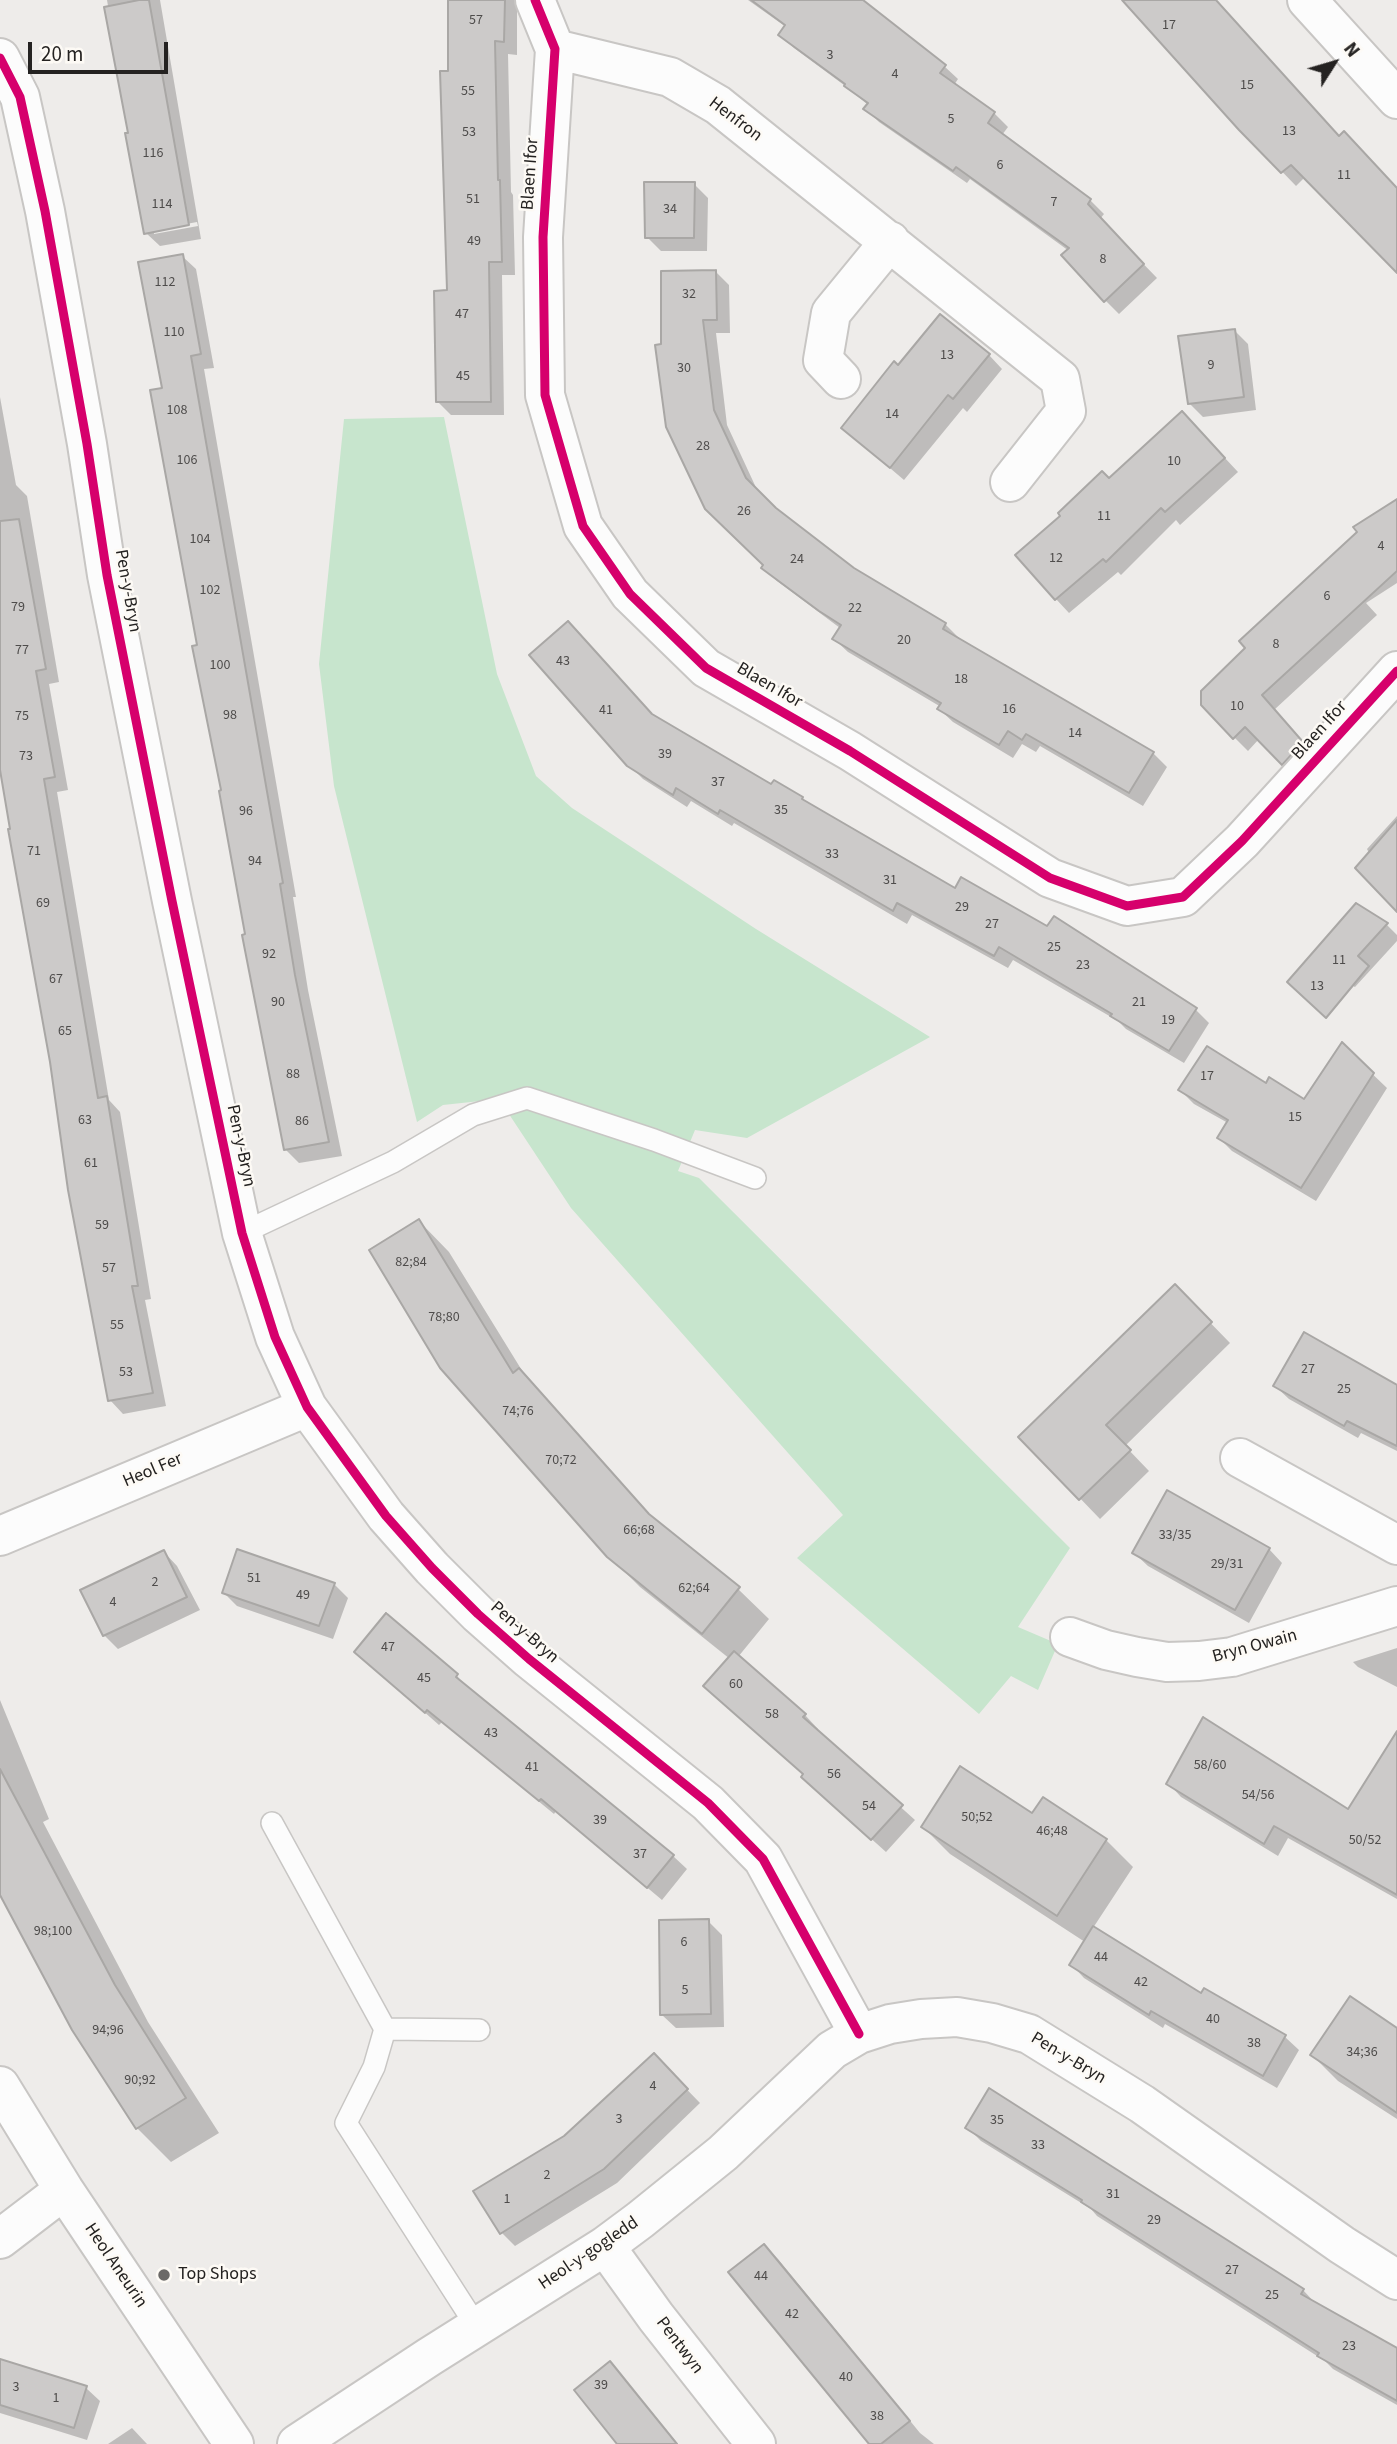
<!DOCTYPE html>
<html>
<head>
<meta charset="utf-8">
<style>
  body { margin:0 }
  #map { position:relative; width:1397px; height:2444px; overflow:hidden; background:#eeecea; font-family:"Source Sans 3",sans-serif }
  canvas { display:block }
  .north { position:absolute; left:1299px; top:28px; width:70px; height:70px; -webkit-text-stroke:5px #fdfaf5; paint-order:stroke; rotate:53deg; font-size:19px; font-weight:700; line-height:28px; text-align:center; color:#242221 }
  .north::after { content:''; display:block; margin:auto; width:24px; height:32px; background:#242221; clip-path:polygon(50% 0,100% 100%,50% 72%,0 100%) }
  .scale { position:absolute; left:28px; top:42px; width:140px; height:32px; box-sizing:border-box; border:4px solid #242221; border-top:0; padding-left:9px; font-size:21px; line-height:24px; white-space:nowrap; color:#242221; -webkit-text-stroke:5px #fdfaf5; paint-order:stroke }
</style>
</head>
<body>
<div id="map">
<canvas width="1397" height="2444"></canvas>
<div class="north">N</div>
<div class="scale">20 m</div>
</div>
<script>
const ctx = document.querySelector('canvas').getContext('2d');
ctx.lineJoin = 'round';
function fill(path, color) { ctx.fillStyle = color; ctx.fill(path, 'evenodd'); }
const shape = rows => new Path2D(rows.map(r => 'M' + r).join(''));
function stroke(path, color, width, dash) { ctx.strokeStyle = color; ctx.lineWidth = width; ctx.lineCap = dash ? 'butt' : 'round'; ctx.setLineDash(dash || []); ctx.stroke(path); }
function write(font, color, halo, rows, align = 'center') {
  ctx.font = font + ' "Source Sans 3",sans-serif'; ctx.lineWidth = 5; ctx.setLineDash([]); ctx.textBaseline = 'middle'; ctx.strokeStyle = halo; ctx.fillStyle = color; for (const [text, x, y, turn = 0] of rows) {
    ctx.save(); ctx.translate(x, y); ctx.rotate((+turn || 0) * Math.PI / 180); ctx.textAlign = isNaN(turn) ? turn : align; if (halo) ctx.strokeText(text, 0, 0); ctx.fillText(text, 0, 0); ctx.restore();
  }
}
fill(shape([
  [444,417,497,674,536,776,572,808,756,929,930,1037,747,1138,695,1130,678,1171,699,1178,1070,1548,1018,1627,1058,1644,1038,1690,1011,1676,979,1714,797,1558,843,1515,571,1208,499,1099,443,1105,417,1122,334,786,319,664,344,419]
]), '#c7e5cd');
fill(shape([
  [107,0,160,0,201,239,160,246,146,233],
  [197,222,198,226,154,234,154,230],
  [450,0,517,0,517,55,508,54,511,192,513,195,515,275,502,275,504,415,451,415,437,401,449,292],
  [748,0,858,0,944,66,958,79,954,85,994,113,1008,127,1002,135,1090,200,1104,214,1100,219,1157,278,1119,314,1105,300,1069,251,970,179,967,183,879,122,866,109,868,105,848,88,794,48,780,34,786,27],
  [1124,0,1214,0,1246,33,1340,138,1397,189,1397,271,1305,177,1296,186,1241,129],
  [694,184,708,198,707,251,661,251,647,237],
  [182,256,196,269,214,368,204,369,296,897,293,897,308,990,342,1156,299,1163,285,1149,248,935,199,646,164,389],
  [715,271,729,285,730,333,716,333,727,425,759,494,774,509,853,570,945,624,959,638,958,639,1153,753,1167,767,1143,806,1040,746,1036,752,1022,744,1013,758,953,722,939,709,941,707,848,652,834,639,840,628,777,581,763,568,765,565,663,346],
  [1234,330,1248,344,1256,410,1203,417,1189,403],
  [989,355,1002,369,967,412,963,408,904,480,843,428,899,367],
  [0,397,16,485,27,496,59,682,49,684,68,790,57,792,109,1100,120,1112,151,1299,145,1300,166,1406,123,1414,110,1400,0,760],
  [1196,427,1238,472,1180,525,1176,520,1121,575,1118,572,1069,613,1056,599,1109,480],
  [1397,501,1397,583,1366,603,1377,615,1274,710,1315,757,1297,777,1259,739,1248,751,1234,737,1359,532],
  [654,717,772,787,802,798,810,806,955,890,1048,929,1054,919,1196,1010,1209,1023,1184,1063,1126,1029,1118,1021,1013,960,1008,968,912,915,907,924,734,823,732,826,691,801,687,807,643,779,628,764],
  [1397,816,1397,909,1367,849],
  [1356,905,1387,925,1397,935,1397,941,1355,987,1324,970],
  [1342,1045,1387,1088,1316,1201,1232,1151,1219,1138,1228,1123,1194,1104,1180,1090,1266,1085,1305,1101],
  [419,1221,449,1252,526,1377,660,1526,738,1589,769,1619,738,1657,805,1715,818,1729,816,1731,915,1820,886,1852,817,1790,730,1659,640,1587,609,1556],
  [1195,1307,1230,1343,1125,1446,1149,1471,1100,1519,1021,1437],
  [1275,1386,1397,1387,1397,1451,1361,1433,1358,1438,1289,1399],
  [1269,1549,1282,1563,1249,1623,1148,1566,1134,1553],
  [164,1552,177,1566,200,1610,118,1649,104,1635],
  [334,1584,348,1598,333,1639,237,1606,224,1593],
  [1397,1648,1397,1687,1358,1667,1353,1662],
  [356,1652,457,1676,469,1690,673,1856,687,1869,662,1900,556,1811,554,1814,442,1722,439,1725],
  [0,1700,49,1819,43,1822,148,2022,219,2133,171,2162,137,2128,0,1890],
  [1397,1761,1397,1899,1288,1838,1278,1856,1181,1797,1168,1783,1349,1811],
  [1033,1815,1106,1840,1133,1867,1093,1928,1202,1996,1285,2037,1299,2050,1277,2088,1165,2024,1163,2028,1084,1978,1071,1964,1085,1942,950,1854,923,1827],
  [708,1921,722,1935,724,2027,676,2028,662,2015],
  [1397,2044,1397,2119,1338,2081,1312,2055],
  [667,2069,700,2103,617,2183,515,2246,502,2233,566,2137],
  [989,2091,1303,2290,1317,2305,1397,2350,1397,2405,1333,2369,1325,2361,1097,2216,1091,2209,981,2141,967,2127],
  [764,2246,778,2259,920,2433,934,2444,871,2444],
  [0,2361,86,2388,100,2401,87,2440,0,2413],
  [610,2363,623,2377,678,2444,619,2444],
  [132,2428,147,2444,108,2444]
]), '#0003');
const building = shape([
  [139,0,149,0,189,225,144,234,125,133,128,133,104,7,139,0],
  [448,0,505,0,504,42,495,41,498,180,500,180,502,262,489,262,491,402,436,402,434,291,447,290,440,71,448,71,448,0],
  [751,0,863,0,946,65,940,73,995,112,988,123,1091,199,1088,204,1144,264,1104,302,1061,255,1069,248,956,167,953,171,863,109,868,103,844,86,845,84,778,35,785,25,751,0],
  [1122,0,1216,0,1339,136,1344,131,1397,188,1397,273,1291,165,1281,173,1239,130,1122,0],
  [644,182,695,182,694,238,645,238,644,182],
  [183,254,201,354,191,356,283,883,280,884,295,975,329,1142,284,1150,242,935,245,934,219,791,221,790,192,646,197,645,150,390,162,388,138,262,183,254],
  [716,270,717,320,703,320,714,410,746,478,776,508,854,568,946,623,943,629,1154,752,1129,793,1026,734,1022,740,1008,731,999,745,937,709,941,703,832,639,841,625,819,611,761,568,763,565,705,509,666,427,655,345,661,344,661,271,716,270],
  [940,314,990,354,953,399,948,395,890,468,841,428,894,361,898,365,940,314],
  [1235,329,1244,397,1188,404,1178,336,1235,329],
  [1182,411,1225,458,1165,512,1161,508,1106,562,1103,559,1055,600,1015,555,1060,516,1058,513,1102,471,1109,478,1182,411],
  [1397,499,1397,571,1262,695,1303,742,1282,765,1245,727,1233,739,1201,705,1201,691,1245,648,1239,641,1357,532,1353,527,1397,499],
  [19,519,46,669,36,671,55,777,44,779,98,1098,107,1096,138,1286,132,1286,153,1393,108,1401,68,1190,50,1062,8,829,10,829,0,770,0,521,19,519],
  [568,621,652,714,771,784,774,780,803,797,802,799,955,888,961,877,1047,926,1054,916,1197,1008,1169,1051,1110,1016,1112,1014,999,947,994,956,897,903,893,911,720,810,718,814,676,788,673,795,627,766,529,655,568,621],
  [1397,820,1397,912,1355,868,1397,820],
  [1356,903,1388,923,1358,956,1369,966,1326,1018,1287,982,1356,903],
  [1342,1042,1374,1073,1301,1188,1217,1138,1228,1120,1178,1090,1207,1046,1266,1083,1269,1077,1304,1099,1342,1042],
  [419,1219,513,1373,519,1368,649,1514,740,1587,702,1634,607,1557,440,1368,369,1250,419,1219],
  [1175,1284,1212,1322,1106,1425,1131,1450,1079,1500,1018,1437,1175,1284],
  [1304,1332,1397,1385,1397,1446,1347,1421,1344,1426,1273,1386,1304,1332],
  [1167,1490,1270,1548,1235,1610,1132,1553,1167,1490],
  [237,1549,335,1583,319,1626,222,1593,237,1549],
  [164,1550,187,1597,103,1636,80,1590,164,1550],
  [386,1613,458,1674,456,1677,674,1855,647,1888,541,1799,539,1801,427,1710,425,1713,354,1652,386,1613],
  [734,1651,806,1714,803,1717,903,1805,871,1840,801,1777,803,1774,703,1686,734,1651],
  [1203,1717,1348,1809,1397,1731,1397,1895,1274,1826,1264,1844,1166,1784,1203,1717],
  [960,1766,1032,1813,1043,1797,1107,1839,1057,1916,921,1827,960,1766],
  [0,1769,115,1985,186,2098,136,2129,72,2030,0,1895,0,1769],
  [709,1919,711,2014,660,2015,659,1920,709,1919],
  [1093,1926,1201,1993,1204,1988,1286,2035,1263,2076,1151,2011,1149,2015,1069,1965,1093,1926],
  [1350,1996,1397,2028,1397,2113,1310,2055,1350,1996],
  [654,2053,688,2089,604,2169,500,2234,473,2191,564,2136,654,2053],
  [989,2088,1304,2289,1301,2294,1397,2348,1397,2401,1317,2356,1319,2353,1081,2202,1082,2200,965,2128,989,2088],
  [764,2244,910,2421,881,2444,869,2444,728,2272,764,2244],
  [0,2359,87,2386,74,2428,0,2405,0,2359],
  [610,2361,639,2397,677,2444,617,2444,574,2390,610,2361]
]);
fill(building, '#cccac9');
stroke(building, '#a9a7a5', 2);
const service = shape([
  [242,1233,393,1162,473,1115,527,1098,654,1140,755,1178],
  [272,1823,385,2029,374,2067,346,2123,477,2327],
  [385,2029,479,2030]
]);
const minor = shape([
  [535,0,555,49,543,237,545,395,583,526,630,594,706,668,850,751,1050,878,1127,906,1183,897,1242,841,1397,671],
  [1307,0,1397,99],
  [555,49,670,77,718,105,1060,379,1066,411,1010,482],
  [0,58,20,97,45,211,87,444,107,575,172,901,242,1233,275,1337,307,1407,386,1516,432,1568,478,1614,529,1659,708,1803,763,1859,859,2034],
  [841,379,823,360,831,313,890,241],
  [1240,1458,1397,1545],
  [0,1536,307,1407],
  [1070,1637,1106,1650,1137,1657,1167,1662,1199,1661,1232,1657,1397,1606],
  [0,2086,64,2190,234,2444],
  [0,2239,64,2190],
  [605,2246,656,2317,756,2444],
  [297,2444,429,2357,605,2246,640,2220,723,2153,832,2050,859,2034,890,2024,921,2019,957,2017,992,2023,1029,2034,1142,2104,1342,2245,1397,2280]
]);
stroke(service, '#c8c6c4', 24);
stroke(minor, '#c8c6c4', 42);
stroke(service, '#fcfcfc', 21);
stroke(minor, '#fcfcfc', 38);
stroke(shape([
  [535,0,555,49,543,237,545,395,583,526,630,594,706,668,850,751,1050,878,1127,906,1183,897,1242,841,1397,671],
  [0,58,20,97,45,211,87,444,107,575,172,901,242,1233,275,1337,307,1407,386,1516,432,1568,478,1614,529,1659,708,1803,763,1859,859,2034]
]), '#d6006c', 9);
for (const [x, y, r, color] of [
  [164,2275,7,"#6b6967"]
]) { const dot = new Path2D(); dot.arc(x, y, r, 0, 2 * Math.PI); ctx.fillStyle = color; ctx.fill(dot); stroke(dot, '#fdfaf5', 2.5); }
write('14px', '#4e4c4b', null, [
  ["57",476,21],
  ["17",1169,26],
  ["3",830,56],
  ["4",895,75],
  ["15",1247,86],
  ["55",468,92],
  ["5",951,120],
  ["13",1289,132],
  ["53",469,133],
  ["116",153,154],
  ["6",1000,166],
  ["11",1344,176],
  ["51",473,200],
  ["7",1054,203],
  ["114",162,205],
  ["34",670,210],
  ["49",474,242],
  ["8",1103,260],
  ["112",165,283],
  ["32",689,295],
  ["47",462,315],
  ["110",174,333],
  ["13",947,356],
  ["9",1211,366],
  ["30",684,369],
  ["45",463,377],
  ["108",177,411],
  ["14",892,415],
  ["28",703,447],
  ["106",187,461],
  ["10",1174,462],
  ["26",744,512],
  ["11",1104,517],
  ["104",200,540],
  ["4",1381,547],
  ["12",1056,559],
  ["24",797,560],
  ["102",210,591],
  ["6",1327,597],
  ["79",18,608],
  ["22",855,609],
  ["20",904,641],
  ["8",1276,645],
  ["77",22,651],
  ["43",563,662],
  ["100",220,666],
  ["18",961,680],
  ["10",1237,707],
  ["16",1009,710],
  ["41",606,711],
  ["98",230,716],
  ["75",22,717],
  ["14",1075,734],
  ["39",665,755],
  ["73",26,757],
  ["37",718,783],
  ["35",781,811],
  ["96",246,812],
  ["71",34,852],
  ["33",832,855],
  ["94",255,862],
  ["31",890,881],
  ["69",43,904],
  ["29",962,908],
  ["27",992,925],
  ["25",1054,948],
  ["92",269,955],
  ["11",1339,961],
  ["23",1083,966],
  ["67",56,980],
  ["13",1317,987],
  ["90",278,1003],
  ["21",1139,1003],
  ["19",1168,1021],
  ["65",65,1032],
  ["88",293,1075],
  ["17",1207,1077],
  ["15",1295,1118],
  ["63",85,1121],
  ["86",302,1122],
  ["61",91,1164],
  ["59",102,1226],
  ["82;84",411,1263],
  ["57",109,1269],
  ["78;80",444,1318],
  ["55",117,1326],
  ["27",1308,1370],
  ["53",126,1373],
  ["25",1344,1390],
  ["74;76",518,1412],
  ["70;72",561,1461],
  ["66;68",639,1531],
  ["33/35",1175,1536],
  ["29/31",1227,1565],
  ["51",254,1579],
  ["2",155,1583],
  ["62;64",694,1589],
  ["49",303,1596],
  ["4",113,1603],
  ["47",388,1648],
  ["45",424,1679],
  ["60",736,1685],
  ["58",772,1715],
  ["43",491,1734],
  ["58/60",1210,1766],
  ["41",532,1768],
  ["56",834,1775],
  ["54/56",1258,1796],
  ["54",869,1807],
  ["50;52",977,1818],
  ["39",600,1821],
  ["46;48",1052,1832],
  ["50/52",1365,1841],
  ["37",640,1855],
  ["98;100",53,1932],
  ["6",684,1943],
  ["44",1101,1958],
  ["42",1141,1983],
  ["5",685,1991],
  ["40",1213,2020],
  ["94;96",108,2031],
  ["38",1254,2044],
  ["34;36",1362,2053],
  ["90;92",140,2081],
  ["4",653,2087],
  ["3",619,2120],
  ["35",997,2121],
  ["33",1038,2146],
  ["2",547,2176],
  ["31",1113,2195],
  ["1",507,2200],
  ["29",1154,2221],
  ["27",1232,2271],
  ["44",761,2277],
  ["25",1272,2296],
  ["42",792,2315],
  ["23",1349,2347],
  ["40",846,2378],
  ["39",601,2386],
  ["3",16,2388],
  ["1",56,2399],
  ["38",877,2417]
]);
write('18px', '#242221', '#fdfaf5', [
  ["Henfron",735,120,37],
  ["Blaen Ifor",531,174,-86],
  ["Pen-y-Bryn",127,591,80],
  ["Blaen Ifor",769,686,30],
  ["Blaen Ifor",1320,731,-48],
  ["Pen-y-Bryn",240,1146,78],
  ["Heol Fer",153,1471,-23],
  ["Pen-y-Bryn",524,1633,41],
  ["Bryn Owain",1255,1647,-15],
  ["Pen-y-Bryn",1068,2059,31],
  ["Heol-y-gogledd",589,2254,-34],
  ["Heol Aneurin",115,2266,56],
  ["Pentwyn",679,2346,53]
]);
write('18px', '#242221', '#fdfaf5', [
  ["Top Shops",178,2275]
], 'left');
</script>
</body>
</html>
